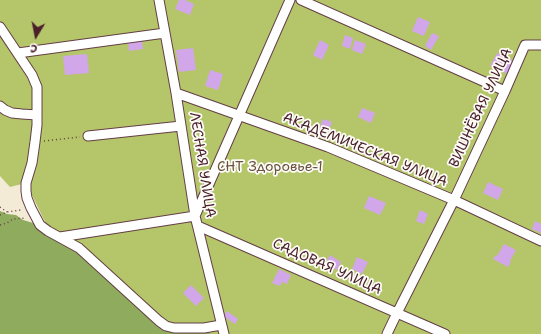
<!DOCTYPE html>
<html>
<head>
<meta charset="utf-8">
<style>
  body { margin:0 }
  #map { position:relative; width:541px; height:334px; overflow:hidden; background:#f4ebd6; font-family:"Shantell Sans",sans-serif }
  canvas { display:block }
  .north { position:absolute; left:16px; top:16px; width:40px; height:40px; -webkit-text-stroke:3px #fdfcf7; paint-order:stroke; rotate:190deg; font-size:11px; font-weight:700; line-height:16px; text-align:center; color:#4a1f2b }
  .north::after { content:''; display:block; margin:auto; width:14px; height:18px; background:#4a1f2b; clip-path:polygon(50% 0,100% 100%,50% 72%,0 100%) }
</style>
</head>
<body>
<div id="map">
<canvas width="541" height="334"></canvas>
<div class="north">С</div>
</div>
<script>
const ctx = document.querySelector('canvas').getContext('2d');
ctx.lineJoin = 'round';
function fill(path, color) { ctx.fillStyle = color; ctx.fill(path, 'evenodd'); }
const shape = rows => new Path2D(rows.map(r => 'M' + r).join(''));
function stroke(path, color, width, dash) { ctx.strokeStyle = color; ctx.lineWidth = width; ctx.lineCap = dash ? 'butt' : 'round'; ctx.setLineDash(dash || []); ctx.stroke(path); }
function write(font, color, halo, rows, align = 'center') {
  ctx.font = font + ' "Shantell Sans",sans-serif'; ctx.lineWidth = 3.5; ctx.setLineDash([]); ctx.textBaseline = 'middle'; ctx.strokeStyle = halo; ctx.fillStyle = color; for (const [text, x, y, turn = 0] of rows) {
    ctx.save(); ctx.translate(x, y); ctx.rotate((+turn || 0) * Math.PI / 180); ctx.textAlign = isNaN(turn) ? turn : align; if (halo) ctx.strokeText(text, 0, 0); ctx.fillText(text, 0, 0); ctx.restore();
  }
}
fill(shape([
  [0,0,541,0,541,334,211,334,204,328,166,326,49,230,26,183,10,187,0,176]
]), '#b4c669');
fill(shape([
  [0,211,7,214,16,215,23,220,40,225,68,241,166,326,204,328,211,334,0,334]
]), '#8fab5d');
fill(shape([
  [179,0,185,0,194,4,190,15,175,9],
  [418,17,430,22,424,36,412,31],
  [432,33,439,36,431,50,425,46],
  [345,35,353,38,350,49,342,46],
  [320,40,329,45,322,60,313,55],
  [355,40,366,44,362,54,352,50],
  [142,41,143,49,129,51,128,43],
  [193,48,196,70,179,72,176,50],
  [497,53,514,61,508,74,490,66],
  [87,54,89,73,65,75,63,56],
  [210,70,223,74,218,90,205,86],
  [362,108,375,113,371,123,358,117],
  [323,119,332,122,326,138,317,134],
  [488,182,503,189,498,200,483,193],
  [369,196,386,203,380,215,364,208],
  [420,210,428,214,424,224,416,221],
  [535,221,541,224,541,233,532,229],
  [504,244,516,250,510,261,511,262,508,267,493,259,496,255,497,256],
  [330,255,341,262,337,270,325,264],
  [357,257,368,262,362,274,352,269],
  [279,269,291,275,287,284,282,282,280,286,272,283],
  [191,285,204,298,196,306,183,293],
  [227,311,238,319,235,324,223,316]
]), '#d1a7ea');
const minor = shape([
  [159,0,176,93,195,216,224,334],
  [301,0,505,91],
  [0,27,32,75,37,87,37,125,35,142,32,163,26,183,26,191,27,198,31,208,40,225,48,231,79,248,159,321,166,326,174,328,204,328,221,325],
  [18,53,165,33],
  [176,93,328,147,454,200,541,241],
  [0,106,5,110,12,113,22,114,37,115],
  [88,136,181,126],
  [198,226,445,334],
  [60,237,195,216,290,0],
  [387,334,397,313,454,200,505,91,525,45,541,45]
]);
stroke(minor, '#643e45', 11);
stroke(shape([
  [44,141,80,137],
  [0,207,7,212],
  [0,215,7,212,21,210],
  [0,225,7,223,13,219,26,218]
]), '#643e45', 1.5, [1, 3]);
stroke(minor, '#fff', 9);
write('14px', '#4a1f2b', '#fdfcf7', [
  ["ВИШНЁВАЯ УЛИЦА",481,108,-65],
  ["АКАДЕМИЧЕСКАЯ УЛИЦА",365,150,22],
  ["ЛЕСНАЯ УЛИЦА",202,165,81],
  ["САДОВАЯ УЛИЦА",327,267,24]
]);
write('14px', '#6a513e', '#fdfcf7', [
  ["СНТ Здоровье-1",270,167]
]);
</script>
</body>
</html>
